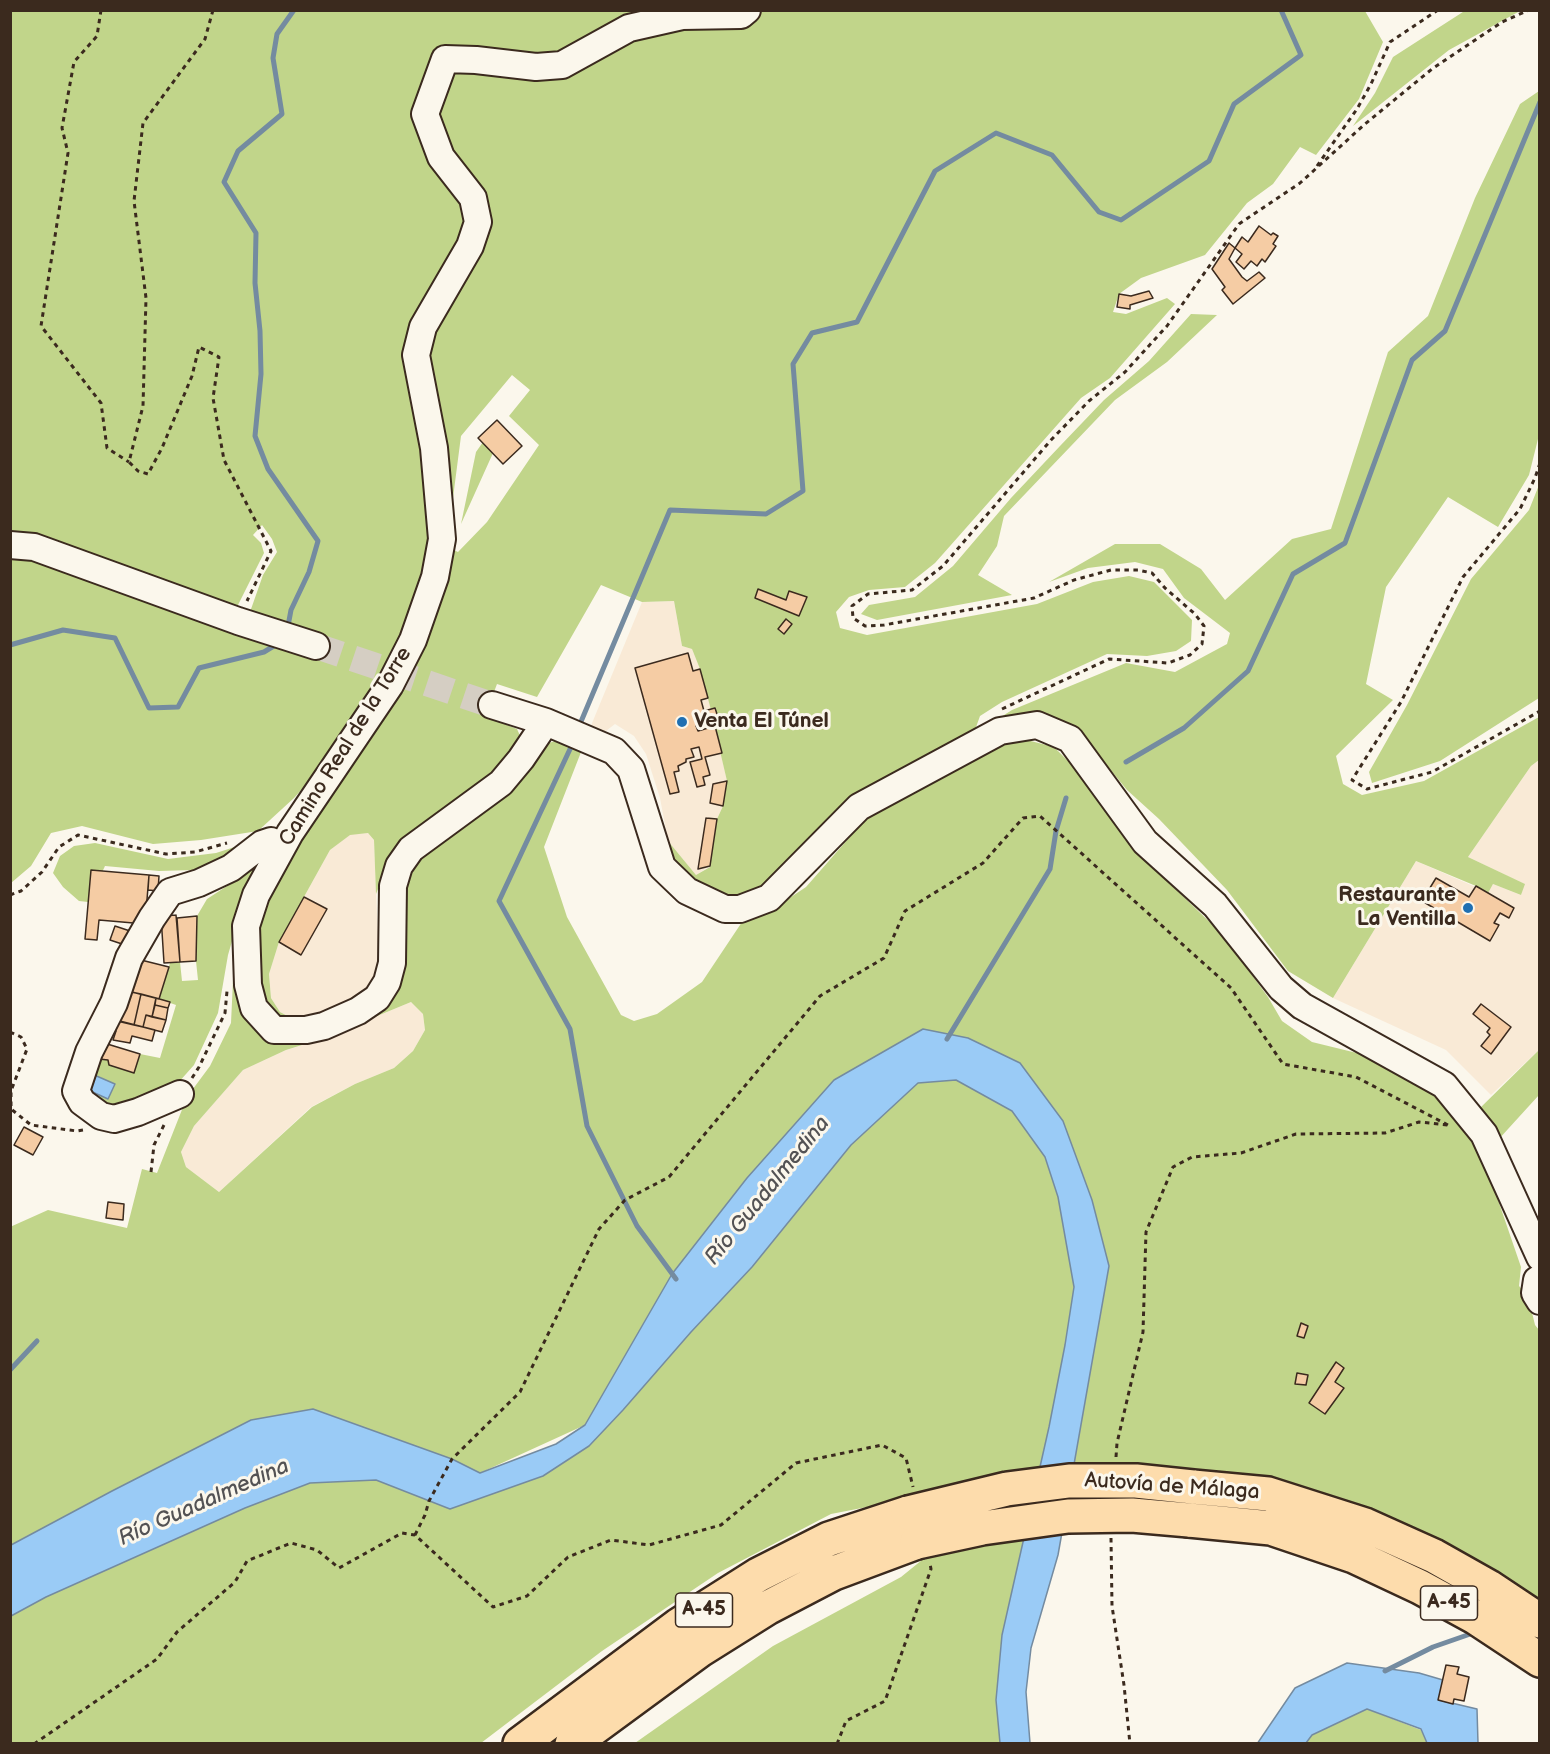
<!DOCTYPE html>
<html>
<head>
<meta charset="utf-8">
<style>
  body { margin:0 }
  #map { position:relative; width:1550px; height:1754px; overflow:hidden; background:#fbf7ec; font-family:"Balsamiq Sans",sans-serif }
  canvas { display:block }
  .frame { position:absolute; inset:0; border:12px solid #3b2a1e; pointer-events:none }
</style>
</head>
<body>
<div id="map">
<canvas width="1550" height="1754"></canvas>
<div class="frame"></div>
</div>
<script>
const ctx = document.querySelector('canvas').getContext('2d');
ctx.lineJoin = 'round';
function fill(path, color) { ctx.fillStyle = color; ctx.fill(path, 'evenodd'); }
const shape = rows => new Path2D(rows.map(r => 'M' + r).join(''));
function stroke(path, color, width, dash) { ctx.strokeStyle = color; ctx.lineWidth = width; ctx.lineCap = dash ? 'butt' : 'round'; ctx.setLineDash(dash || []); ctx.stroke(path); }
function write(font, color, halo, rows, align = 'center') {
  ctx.font = font + ' "Balsamiq Sans",sans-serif'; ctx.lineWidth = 6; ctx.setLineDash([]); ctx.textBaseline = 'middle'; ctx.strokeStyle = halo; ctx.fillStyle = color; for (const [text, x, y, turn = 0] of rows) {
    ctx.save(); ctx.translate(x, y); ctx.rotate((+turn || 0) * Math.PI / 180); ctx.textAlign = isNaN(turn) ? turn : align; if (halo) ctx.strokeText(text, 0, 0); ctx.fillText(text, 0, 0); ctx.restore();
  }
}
fill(shape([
  [674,601,682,646,692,649,700,669,711,709,715,708,719,720,714,722,727,781,723,806,717,819,710,866,696,875,668,841,660,798,646,754,634,736,615,724,602,734,590,728,642,602],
  [1539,760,1539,1050,1491,1095,1446,1050,1333,998,1416,861,1487,892,1493,884,1521,895,1524,884,1468,857,1531,766],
  [368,833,374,840,378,940,377,974,371,989,329,1013,295,1020,280,1012,271,998,269,974,279,942,330,850,350,834],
  [411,1002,423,1014,425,1030,413,1051,394,1068,355,1084,311,1107,219,1192,186,1167,181,1152,194,1126,243,1070,286,1050,323,1039]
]), '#f9ead6');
fill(shape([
  [1466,10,1520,11,1449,50,1353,126,1375,93,1393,57],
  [11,11,675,11,566,58,467,49,419,116,423,147,440,171,462,195,469,219,409,342,430,479,430,572,398,657,342,745,294,798,258,831,201,840,153,844,82,826,51,833,31,866,11,883,10,555,40,562,318,656,329,639,250,612,263,575,277,552,272,539,262,525,253,535,261,543,264,553,237,607,11,537],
  [760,11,1365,11,1383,42,1359,99,1316,155,1300,147,1273,184,1247,203,1205,255,1141,278,1119,294,1113,312,1126,314,1167,298,1175,304,1110,378,1081,398,935,563,905,587,869,590,849,597,836,612,840,628,867,635,1037,604,1093,582,1129,576,1154,582,1192,620,1191,641,1176,651,1147,656,1107,654,1002,702,980,716,975,730,759,891,734,899,713,895,673,864,662,845,668,841,696,875,710,867,717,819,723,806,727,781,713,721,718,720,715,709,711,710,700,669,692,649,682,646,674,601,642,602,601,585,537,697,497,684,485,716,517,729,522,740,511,758,388,863,376,894,374,840,368,833,350,835,330,850,279,942,269,974,271,998,280,1012,295,1020,277,1020,253,982,260,908,340,775,447,547,458,552,487,522,539,445,509,416,530,390,512,375,461,436,450,521,426,352,437,322,486,231,446,149,437,119,443,93,454,70,533,75,645,30,749,18],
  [1539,91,1539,435,1529,475,1498,527,1448,497,1386,587,1366,684,1393,700,1336,756,1343,784,1362,795,1424,781,1539,717,1539,760,1531,766,1468,857,1525,884,1521,895,1493,884,1488,893,1476,886,1416,861,1333,998,1288,971,1227,890,1159,819,1127,790,1091,746,1060,724,993,722,1012,710,1126,663,1175,672,1227,644,1230,633,1184,598,1163,569,1135,562,1088,568,1049,582,1115,544,1160,544,1201,569,1225,600,1292,539,1331,529,1388,352,1428,316,1475,198,1520,104],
  [1191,314,1217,315,1167,362,1115,400,1004,516,997,546,978,575,1012,595,877,620,861,614,869,605,915,597,953,566,1011,498,1060,446,1104,400,1149,361],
  [483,442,493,453,461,524,476,452],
  [1539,485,1539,698,1440,761,1372,783,1369,772,1407,705,1471,579,1529,510],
  [1023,739,1054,747,1074,767,1131,846,1222,934,1268,997,1282,1021,1312,1042,1365,1055,1444,1097,1462,1120,1486,1165,1521,1267,1519,1286,1528,1296,1535,1325,1539,1330,1539,1600,1535,1601,1195,1472,1130,1464,1074,1464,1109,1266,1092,1200,1020,1063,968,1038,923,1029,747,1178,672,1274,585,1425,480,1473,452,1459,313,1409,251,1420,112,1491,11,1545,10,1227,48,1210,127,1228,142,1169,157,1173,187,1097,210,1066,231,1023,234,959,239,955,244,1010,312,1034,315,1041,286,1050,243,1070,194,1126,181,1152,186,1167,219,1192,312,1107,355,1084,394,1068,413,1051,425,1030,423,1014,411,1002,370,1019,390,999,400,900,415,857,546,744,558,740,583,747,544,847,567,917,621,1015,634,1021,657,1014,702,982,742,922,767,913,806,887,863,822,922,785,994,746],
  [95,843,168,859,216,853,247,843,197,878,193,870,159,871,105,866,88,902,79,901,63,887,53,873,60,856,74,846],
  [266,855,243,903,228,955,218,1013,194,1065,178,1083,118,1115,86,1089,108,1099,114,1084,92,1074,99,1059,108,1060,109,1065,134,1072,140,1054,160,1058,176,1005,159,999,170,963,180,962,182,981,198,980,196,961,197,916,207,899,244,875],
  [1539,1050,1539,1095,1498,1140,1478,1110],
  [956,1080,1012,1111,1045,1157,1058,1197,1074,1287,1065,1345,1049,1427,1002,1635,996,1700,1000,1743,635,1743,773,1646,901,1577,922,1560,903,1500,831,1514,718,1573,602,1651,481,1743,11,1743,11,1616,46,1597,245,1508,310,1482,376,1480,450,1509,543,1476,589,1446,623,1410,691,1332,752,1267,851,1145,918,1083],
  [1367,1709,1421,1730,1427,1743,1306,1743,1311,1735]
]), '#c1d58a');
const water = shape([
  [923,1029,968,1038,1020,1063,1063,1121,1092,1200,1109,1266,1058,1555,1031,1648,1026,1692,1030,1743,1000,1743,996,1700,1002,1635,1049,1427,1065,1345,1074,1287,1058,1197,1045,1157,1012,1111,956,1080,918,1083,851,1145,752,1267,691,1332,623,1410,589,1446,543,1476,450,1509,376,1480,310,1483,245,1508,46,1597,11,1616,11,1545,112,1491,251,1420,313,1409,452,1459,480,1473,556,1444,585,1425,672,1274,747,1178,834,1080,923,1029],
  [92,1074,115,1084,108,1099,86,1089,92,1074],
  [1347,1663,1419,1673,1443,1680,1439,1700,1477,1709,1478,1743,1427,1743,1421,1729,1367,1709,1312,1735,1306,1743,1257,1744,1295,1688,1347,1663]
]);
fill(water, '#9acbf6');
stroke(water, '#748ba0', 1.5);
stroke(shape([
  [288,626,291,610,309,572,318,541,268,469,255,436,261,374,260,331,255,283,256,233,224,182,238,151,282,114,273,58,277,34,294,10],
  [10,645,63,630,115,638,149,708,178,707,199,668,264,652,277,644],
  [580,724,670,510,766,514,803,491,793,364,812,333,857,322,935,171,996,133,1052,155,1099,212,1121,220,1209,161,1234,104,1301,55,1281,10],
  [571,747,499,901,570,1029,587,1126,637,1226,676,1279],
  [1126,762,1184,728,1248,671,1293,574,1345,543,1412,360,1445,331,1540,102],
  [947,1039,1050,869,1056,831,1066,798],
  [10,1370,37,1341],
  [1385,1671,1433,1647,1476,1632]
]), '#748ba0', 5);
const building = shape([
  [1259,226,1271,235,1273,233,1278,236,1273,244,1276,246,1265,262,1262,259,1257,266,1251,261,1244,269,1236,262,1242,254,1235,248,1242,237,1248,242,1259,226],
  [1229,243,1235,248,1229,259,1242,277,1247,281,1259,272,1265,278,1233,304,1222,290,1225,287,1212,269,1229,243],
  [1149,291,1153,298,1130,305,1130,309,1117,307,1119,294,1131,296,1149,291],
  [497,420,522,446,503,464,478,438,497,420],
  [758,589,786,600,789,591,807,597,799,616,755,598,758,589],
  [786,619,792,624,784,634,778,629,786,619],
  [688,653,693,671,700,669,708,698,701,700,704,711,715,708,719,720,696,726,698,731,715,726,722,753,705,757,710,775,703,777,705,785,697,787,690,762,702,759,699,747,691,749,694,757,686,759,686,762,678,766,679,771,674,772,679,792,670,794,635,668,688,653],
  [727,781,723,806,710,803,713,784,727,781],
  [706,818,717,819,710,866,698,869,706,818],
  [91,870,149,875,145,924,99,920,97,940,85,939,91,870],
  [149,875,159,876,158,891,148,890,149,875],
  [1436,878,1469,897,1476,886,1514,908,1509,918,1500,913,1494,923,1499,925,1490,941,1422,901,1436,878],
  [304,897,327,909,301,955,279,942,304,897],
  [176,915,180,962,164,963,161,916,176,915],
  [197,916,196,961,180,962,177,918,197,916],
  [115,926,130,931,125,945,110,940,115,926],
  [141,960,169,967,159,999,132,992,141,960],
  [126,991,141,994,134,1025,117,1021,126,991],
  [141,994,156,998,152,1017,146,1015,143,1027,134,1025,141,994],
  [156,998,170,1002,168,1008,155,1005,156,998],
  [1481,1004,1511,1027,1491,1054,1481,1046,1490,1035,1487,1032,1490,1028,1473,1014,1481,1004],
  [155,1005,168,1008,166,1020,152,1017,155,1005],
  [146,1015,166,1020,162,1032,143,1027,146,1015],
  [112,1019,155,1030,152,1041,132,1036,130,1043,113,1040,116,1031,109,1028,112,1019],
  [104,1043,140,1054,134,1073,109,1065,108,1060,99,1059,104,1043],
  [24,1127,43,1137,33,1155,14,1145,24,1127],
  [108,1202,124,1204,123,1220,106,1218,108,1202],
  [1301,1323,1308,1326,1304,1338,1297,1336,1301,1323],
  [1336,1362,1344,1368,1335,1382,1344,1388,1325,1414,1309,1403,1336,1362],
  [1297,1373,1308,1375,1306,1385,1295,1384,1297,1373],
  [1446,1665,1459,1667,1457,1674,1469,1677,1464,1701,1454,1699,1453,1704,1438,1700,1446,1665]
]);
fill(building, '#f5cca4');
stroke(building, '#3b2a1e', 1.5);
stroke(shape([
  [316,646,492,705]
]), '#d5cec3', 26, [26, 13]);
const minor = shape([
  [10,545,34,547,238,621,316,646],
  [492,705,546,722,614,751,631,769,662,867,687,891,725,909,740,909,769,898,859,807,1000,731,1037,725,1070,739,1145,842,1215,905,1281,988,1302,1006,1444,1085,1484,1134,1540,1257],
  [546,722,521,759,501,783,411,849,399,866,393,886,392,963,387,982,377,998,358,1011,324,1026,306,1030,274,1030,254,1008,248,985,246,926,256,895,290,833,390,685,413,640,435,577,442,539,434,448,416,355,423,327,470,246,478,222,473,198,441,157,425,114,445,59,476,60,536,67,562,65,629,28,682,16,741,15,747,10],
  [180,1094,138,1112,114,1119,101,1116,82,1102,76,1091,89,1052,114,1003,129,958,152,918,170,892,199,883,231,868,262,844,271,841],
  [1540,1278,1537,1280,1535,1293,1540,1301]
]);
const highway = shape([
  [1193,1487,1268,1494,1365,1525,1434,1556,1489,1587,1540,1621],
  [1189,1520,1271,1528,1354,1556,1420,1587,1475,1617,1540,1660],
  [520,1744,679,1625,758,1575,829,1539,908,1513],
  [572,1744,700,1650,767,1608,834,1573,917,1542]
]);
stroke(minor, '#3b2a1e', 30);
stroke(highway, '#3b2a1e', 38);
stroke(shape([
  [101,10,97,36,74,62,62,128,68,153,41,326,101,403,107,448,129,462],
  [213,10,205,39,143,123,134,201,146,298,143,406,129,462,138,471,148,474,162,448,192,376,199,347,219,357,213,398,224,460,271,551,247,601],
  [1317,166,1357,109,1371,84,1390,42,1438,10],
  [1540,463,1535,478,1520,509,1463,577,1401,702,1352,780,1367,789,1432,772,1540,711],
  [1002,709,1109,659,1168,663,1190,655,1202,644,1204,626,1195,614,1165,588,1152,573,1138,570,1111,570,1074,580,1034,598,884,625,865,626,853,618,852,606,868,594,912,590,943,566,1051,440,1089,401,1125,372,1167,326,1239,224,1300,183,1365,124,1432,69,1502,22,1529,10],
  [10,895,21,891,42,872,59,847,78,835,166,854,195,852,227,843],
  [10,1032,21,1037,27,1049,11,1091,11,1109,31,1125,77,1131,83,1130],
  [192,1078,199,1067,225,1013,227,991],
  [151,1172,154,1145,164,1125],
  [1116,1457,1117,1443,1143,1332,1146,1232,1173,1167,1192,1157,1241,1153,1296,1134,1385,1133,1419,1122,1448,1125],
  [415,1535,425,1515,429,1501,452,1459,520,1392,599,1229,625,1200,669,1177,820,996,884,958,905,911,983,863,1023,818,1040,816,1231,988,1283,1064,1356,1077,1448,1125],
  [1111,1538,1112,1606,1124,1685,1130,1744],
  [34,1744,157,1659,177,1632,235,1582,247,1561,291,1543,317,1550,339,1568,402,1533,415,1535,493,1607,527,1596,568,1557,611,1540,649,1545,721,1525,796,1463,882,1445,906,1458,913,1487],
  [837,1744,846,1721,885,1701,931,1569,930,1564]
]), '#3b2a1e', 3, [4.5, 4.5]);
stroke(minor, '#fbf7ec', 26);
stroke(highway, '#fddcac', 33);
const highwayBridge = shape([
  [908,1513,1007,1489,1069,1481,1136,1481,1193,1487],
  [917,1542,982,1528,1068,1516,1132,1515,1189,1520]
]);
stroke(highwayBridge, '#3b2a1e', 38, []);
stroke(highwayBridge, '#fddcac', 33);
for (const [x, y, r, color] of [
  [682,722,6,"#1f6fb2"],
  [1468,908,6,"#1f6fb2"]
]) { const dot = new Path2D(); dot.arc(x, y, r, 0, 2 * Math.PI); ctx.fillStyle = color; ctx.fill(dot); stroke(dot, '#fbf7ec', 2); }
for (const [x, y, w] of [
  [1449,1603,57],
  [704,1610,57]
]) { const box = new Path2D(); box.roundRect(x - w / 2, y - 17, w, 34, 4.5); ctx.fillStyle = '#fbf7ec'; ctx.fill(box); stroke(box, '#3b2a1e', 1.5); }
write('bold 20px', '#3b2a1e', null, [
  ["A-45",1449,1603],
  ["A-45",704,1610]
]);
write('bold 21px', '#3b2a1e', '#fbf7ec', [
  ["Venta El Túnel",694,722],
  ["Restaurante",1456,896,"right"],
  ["La Ventilla",1456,920,"right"]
], 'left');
write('21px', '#3b2a1e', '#fbf7ec', [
  ["Camino Real de la Torre",346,747,-58],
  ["Autovía de Málaga",1172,1487,4]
]);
write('italic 22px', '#535254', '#fbf7ec', [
  ["Río Guadalmedina",768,1191,-51],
  ["Río Guadalmedina",204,1503,-24]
]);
</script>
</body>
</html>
